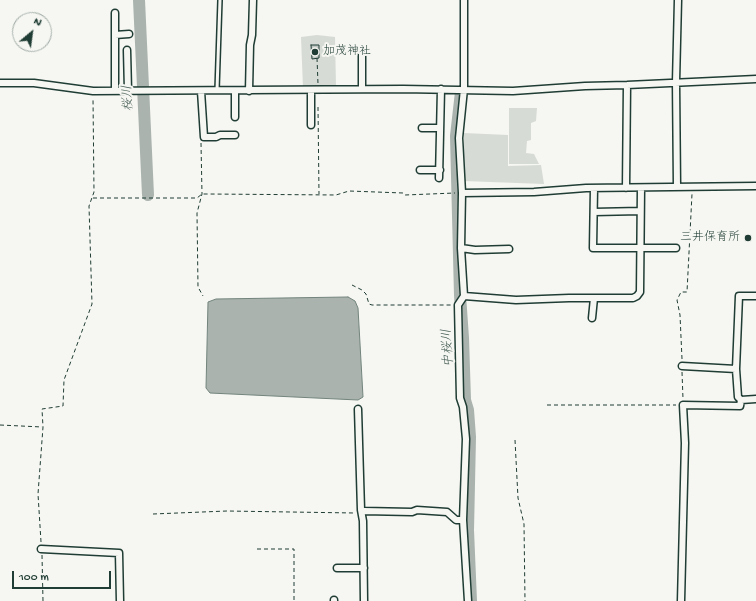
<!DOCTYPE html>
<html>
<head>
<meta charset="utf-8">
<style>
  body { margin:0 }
  #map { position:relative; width:756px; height:601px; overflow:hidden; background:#f6f6f2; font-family:"Gochi Hand",sans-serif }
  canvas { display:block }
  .north { position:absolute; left:12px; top:12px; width:40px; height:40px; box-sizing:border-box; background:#f6f6f2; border:1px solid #a0aca6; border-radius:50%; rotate:29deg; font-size:11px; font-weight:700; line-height:16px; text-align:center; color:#1f3d34 }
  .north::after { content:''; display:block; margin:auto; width:14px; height:18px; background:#1f3d34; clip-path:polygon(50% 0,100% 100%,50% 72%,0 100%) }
  .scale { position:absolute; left:12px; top:571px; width:99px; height:18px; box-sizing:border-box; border:2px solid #1f3d34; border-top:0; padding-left:5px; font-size:12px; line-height:14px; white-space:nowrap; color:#1f3d34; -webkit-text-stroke:3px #f6f6f2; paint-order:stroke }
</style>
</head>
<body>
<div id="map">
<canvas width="756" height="601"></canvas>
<div class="north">N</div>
<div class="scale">100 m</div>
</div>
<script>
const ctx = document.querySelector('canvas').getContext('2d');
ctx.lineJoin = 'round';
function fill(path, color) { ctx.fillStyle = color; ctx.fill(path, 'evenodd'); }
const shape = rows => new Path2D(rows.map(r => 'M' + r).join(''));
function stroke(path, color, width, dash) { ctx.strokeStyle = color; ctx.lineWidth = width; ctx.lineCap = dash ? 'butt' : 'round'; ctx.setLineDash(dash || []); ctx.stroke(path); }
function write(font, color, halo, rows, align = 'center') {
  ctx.font = font + ' "Gochi Hand","Klee One",sans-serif'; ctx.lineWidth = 4; ctx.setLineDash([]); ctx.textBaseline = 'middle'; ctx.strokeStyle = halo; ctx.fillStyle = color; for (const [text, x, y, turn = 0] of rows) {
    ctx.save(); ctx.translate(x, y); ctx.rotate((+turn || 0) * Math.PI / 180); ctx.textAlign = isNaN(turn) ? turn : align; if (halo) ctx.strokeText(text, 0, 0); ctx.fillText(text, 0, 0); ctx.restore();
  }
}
fill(shape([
  [317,35,335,37,336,87,303,88,301,37],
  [509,108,537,108,536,121,531,123,531,140,527,141,526,153,534,154,539,164,509,164],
  [464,133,508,135,508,166,541,165,544,184,464,181]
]), '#d6dbd6');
const water = shape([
  [348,297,355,301,358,308,363,397,358,400,210,393,206,388,208,302,216,299,348,297]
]);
fill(water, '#aab3ae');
stroke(water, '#72847d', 1);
stroke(shape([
  [139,0,148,195],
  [461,92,456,136,460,295,463,338,465,400,468,410,470,437,468,530,471,601]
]), '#aab3ae', 12);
const building = shape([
  [311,45,319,45,319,58,312,59,311,45]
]);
fill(building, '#c1c8c3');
stroke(building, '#1f3d34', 1);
const lane = shape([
  [217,90,220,0]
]);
const street = shape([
  [464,0,464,89,459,138,462,193,461,248,464,296,458,305,460,398,463,407,466,439,463,520,468,601],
  [115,13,115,91],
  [115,35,129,34],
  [127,50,128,91],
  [362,51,362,89],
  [0,83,34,83,93,91,403,89,513,91,585,86,627,85,756,79],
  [201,91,204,137,216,137,220,135,235,135],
  [249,91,250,45,252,35,253,0],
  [235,117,235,91],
  [311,125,311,90],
  [422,128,440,128],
  [420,170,440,170],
  [439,178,441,89],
  [677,187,676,82,678,0],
  [594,188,593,248,676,248],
  [626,188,627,85],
  [462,193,534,192,586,188,756,186],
  [594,212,640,211],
  [461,248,475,250,509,249],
  [464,296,516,300,569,298,633,298,637,296,640,292,641,188],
  [592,318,594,298],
  [682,366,736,369],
  [741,400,738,397,736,369,739,296,756,296],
  [358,409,361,510,363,521,364,601],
  [362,513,364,511,412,512,417,510,447,512,456,520,463,520],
  [41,549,119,553,120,601],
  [337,568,364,568],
  [334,600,334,601],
  [681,601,685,443,683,405,740,406,741,400,756,399]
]);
stroke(lane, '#1f3d34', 6);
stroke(street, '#1f3d34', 9);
stroke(shape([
  [317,58,318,84],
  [318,107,319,194],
  [201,143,202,194,197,213,198,287,203,296],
  [93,198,197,198,202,194,207,194,336,195,349,191,403,193,405,195,455,193],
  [352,285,362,290,366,294,369,304,372,305,451,305],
  [682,359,680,315,677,300,681,292,687,292,692,194],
  [682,372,683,399],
  [547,405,676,405],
  [0,425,42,427],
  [515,440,518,498,524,524,525,601],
  [153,514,227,511,354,513],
  [41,542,38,494,43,427,42,409,63,406,64,380,92,304,89,206,94,192,93,98],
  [257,549,294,549,294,601],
  [42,555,43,601]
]), '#1f3d34', 1, [4, 3]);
stroke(lane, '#f6f6f2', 3);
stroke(street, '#f6f6f2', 6);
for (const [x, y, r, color] of [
  [315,52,4,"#1f3d34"],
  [748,238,4,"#1f3d34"]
]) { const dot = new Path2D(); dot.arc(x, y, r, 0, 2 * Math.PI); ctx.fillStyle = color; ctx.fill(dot); stroke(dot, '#f6f6f2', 1.5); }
write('12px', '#1f3d34', '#f6f6f2', [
  ["加茂神社",323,52],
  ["三井保育所",740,238,"right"]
], 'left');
write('italic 13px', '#425a52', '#f6f6f2', [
  ["桜川",129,98,-93],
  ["中桜川",449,348,-94]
]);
</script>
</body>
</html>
